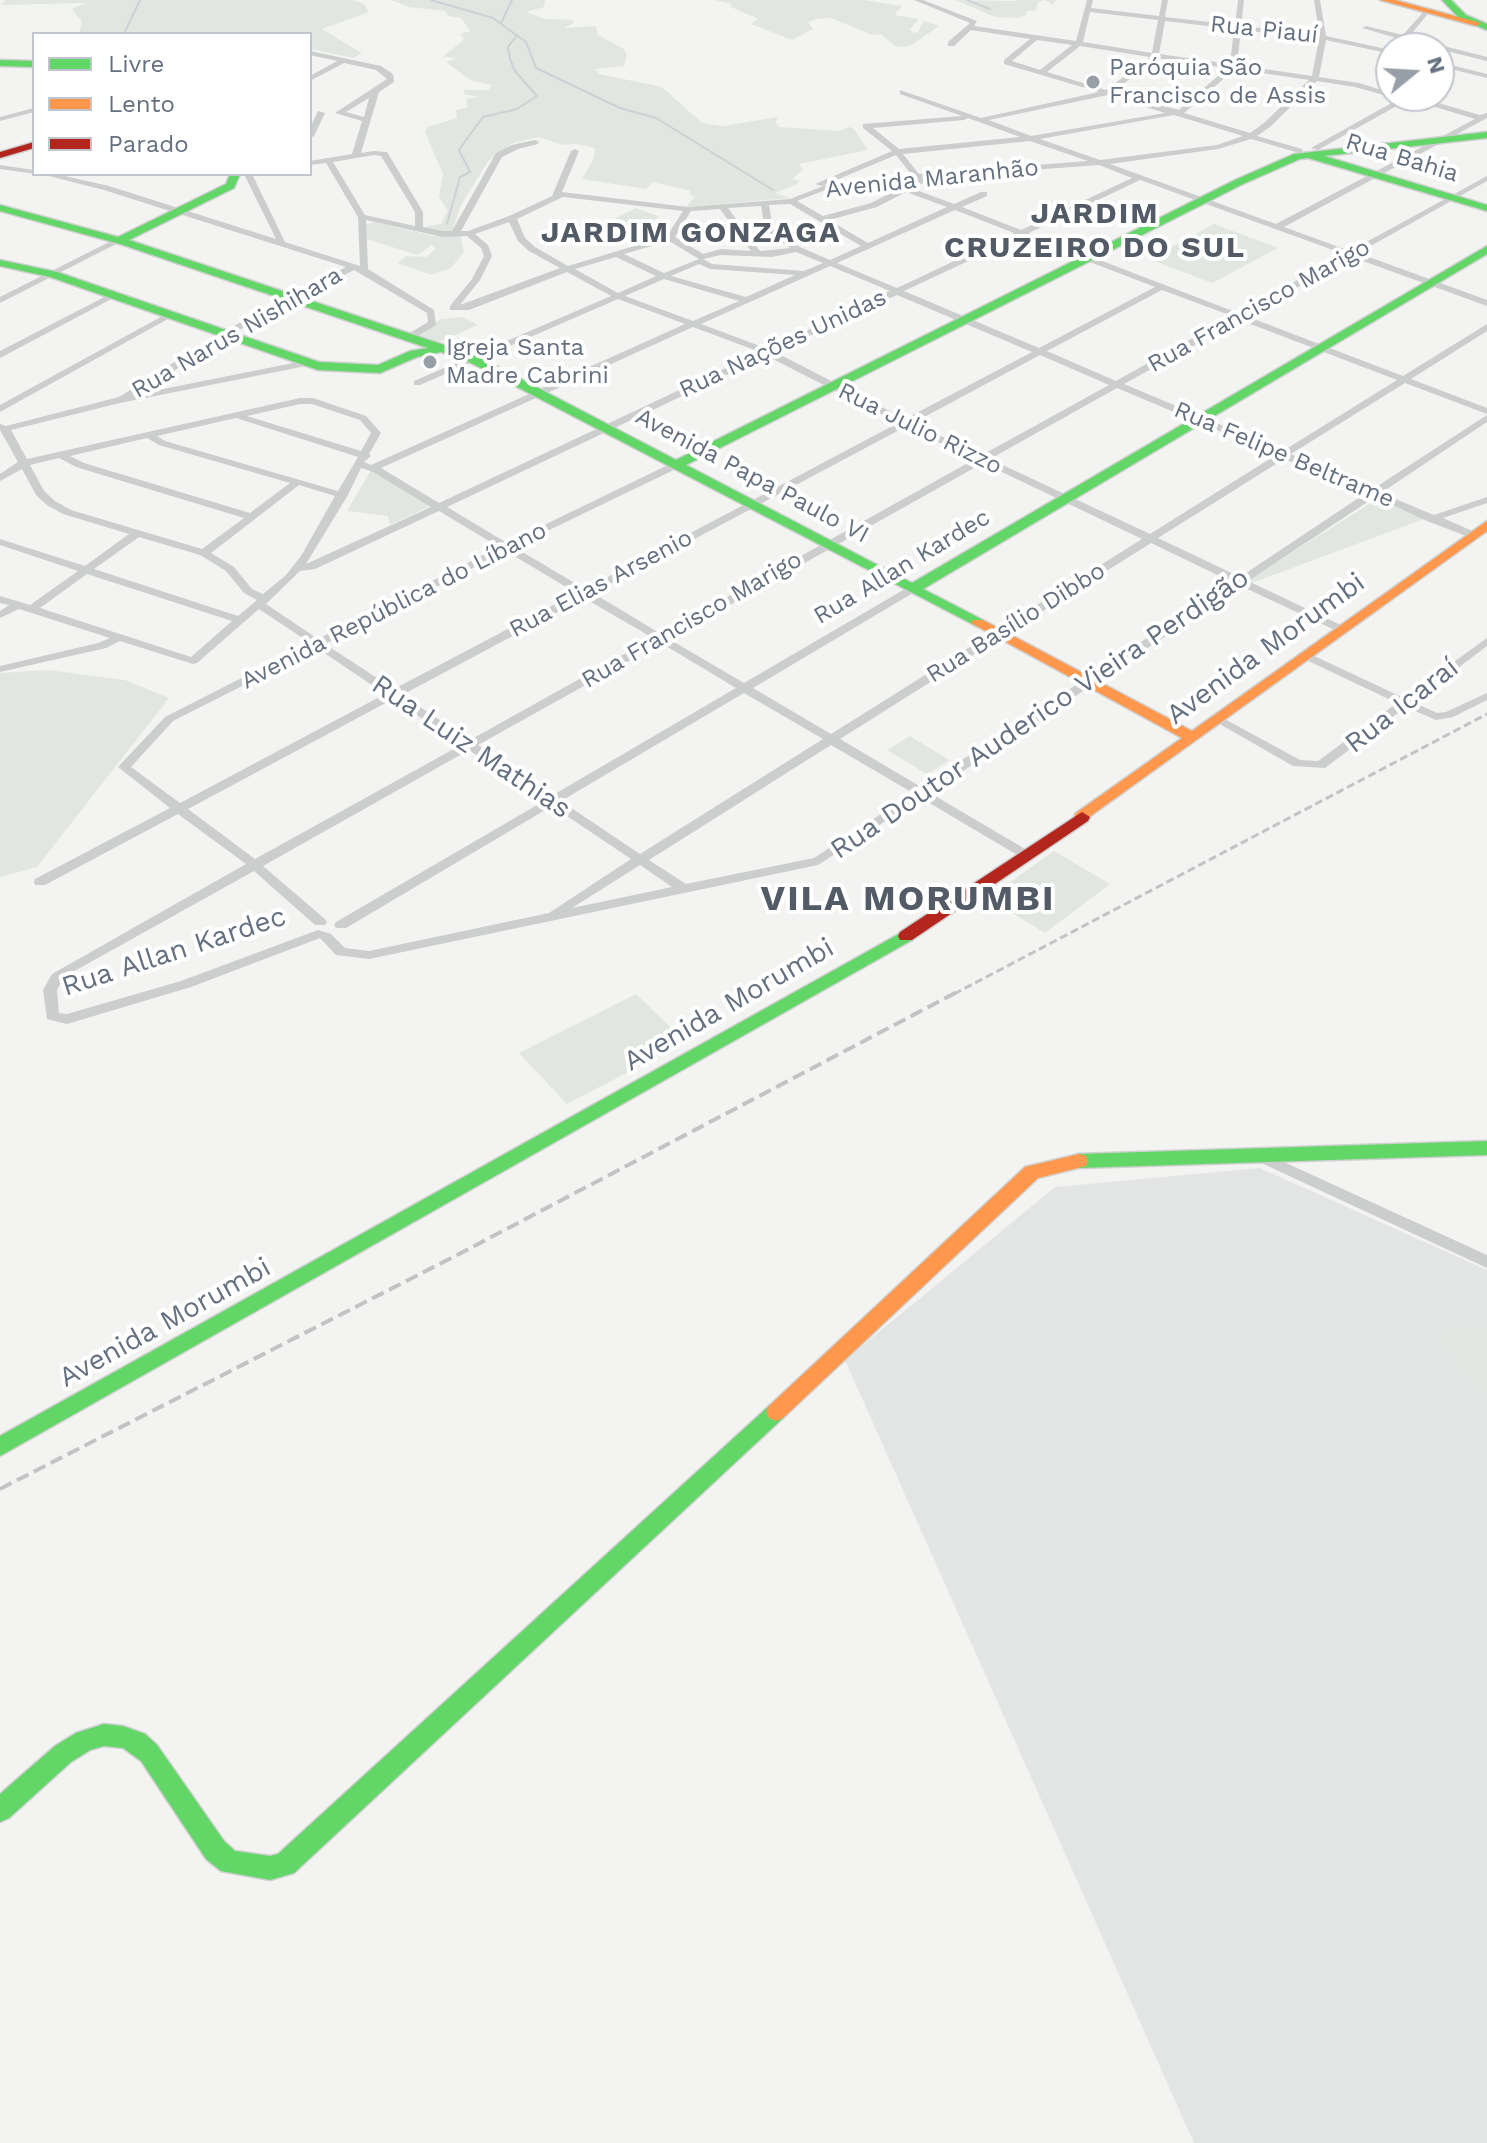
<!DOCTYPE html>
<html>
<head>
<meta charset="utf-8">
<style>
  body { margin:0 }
  #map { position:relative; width:1487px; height:2143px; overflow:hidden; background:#f3f4f2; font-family:"Work Sans",sans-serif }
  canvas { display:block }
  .legend { position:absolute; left:32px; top:32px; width:280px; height:144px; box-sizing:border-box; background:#fff; border:2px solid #c1c6cc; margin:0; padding:10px 14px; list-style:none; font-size:24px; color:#657180 }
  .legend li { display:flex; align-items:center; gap:16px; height:40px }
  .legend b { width:40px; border:2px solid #c1c6cc }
  .north { position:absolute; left:1375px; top:32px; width:80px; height:80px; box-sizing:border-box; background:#fff; border:2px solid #c1c6cc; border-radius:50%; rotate:72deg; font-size:22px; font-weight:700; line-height:32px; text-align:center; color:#657180 }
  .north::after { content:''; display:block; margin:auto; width:28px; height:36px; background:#979fa8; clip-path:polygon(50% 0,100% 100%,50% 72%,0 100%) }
</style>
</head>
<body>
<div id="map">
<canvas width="1487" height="2143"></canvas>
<ul class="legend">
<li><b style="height:10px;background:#63d668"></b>Livre</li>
<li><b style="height:10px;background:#ff974d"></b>Lento</li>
<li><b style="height:10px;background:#b3261e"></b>Parado</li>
</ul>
<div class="north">N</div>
</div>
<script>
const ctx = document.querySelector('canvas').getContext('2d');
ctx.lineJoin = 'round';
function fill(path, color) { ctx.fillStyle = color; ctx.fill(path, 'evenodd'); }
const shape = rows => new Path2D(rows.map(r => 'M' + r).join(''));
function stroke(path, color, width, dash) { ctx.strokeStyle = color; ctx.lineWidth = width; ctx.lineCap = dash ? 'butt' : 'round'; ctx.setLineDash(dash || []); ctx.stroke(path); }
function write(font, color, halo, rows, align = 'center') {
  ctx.font = font + ' "Work Sans",sans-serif'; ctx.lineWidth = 8; ctx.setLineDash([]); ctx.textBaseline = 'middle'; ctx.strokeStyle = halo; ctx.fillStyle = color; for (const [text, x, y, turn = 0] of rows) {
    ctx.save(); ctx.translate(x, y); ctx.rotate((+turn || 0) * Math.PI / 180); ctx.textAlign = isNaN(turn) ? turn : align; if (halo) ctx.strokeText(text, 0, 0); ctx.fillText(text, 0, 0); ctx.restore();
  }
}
fill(shape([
  [1260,1168,1487,1270,1487,2143,1194,2143,845,1360,1055,1187]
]), '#e3e5e4');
fill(shape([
  [6,0,353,0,364,4,369,12,322,29,362,53,353,58,310,49,310,34,79,34,82,22,72,9,86,3,0,5],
  [391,0,545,0,544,7,526,12,545,19,573,20,573,23,564,28,596,26,598,35,624,49,627,55,624,66,595,69,599,74,662,87,702,123,722,126,778,117,775,122,779,127,839,131,849,127,854,129,868,150,799,164,803,170,792,179,799,181,797,184,775,193,791,198,686,207,695,197,689,194,691,191,653,182,646,189,582,179,594,158,595,148,576,144,563,145,538,137,513,143,489,160,461,205,452,232,460,234,464,252,451,268,431,275,397,263,406,256,426,257,436,248,432,245,417,255,367,239,364,225,375,222,438,237,424,227,441,224,448,211,439,197,443,174,425,132,427,127,457,118,456,110,468,107,466,99,479,97,464,94,464,90,489,90,491,85,470,80,446,62,456,58,442,57,464,40,460,34,470,31,461,18,448,16,445,11,409,7],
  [714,0,864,0,902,6,895,15,919,19,910,29,913,33,918,32,924,21,939,26,912,45,902,47,895,46,881,34,872,35,831,18,817,19,808,22,813,29,792,40,751,24,758,19,731,7,732,4],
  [955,0,1013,1,1018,0,1056,0,1053,5,1045,0,1038,2,1036,11,1027,11,1025,16,1017,18,995,17],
  [636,208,660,217,625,234,601,225],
  [1214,224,1278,248,1212,283,1149,259],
  [463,317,478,325,439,342,417,334,441,319],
  [371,470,432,505,390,525,388,516,347,511],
  [1374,501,1382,501,1424,519,1252,583,1250,579],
  [47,670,125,680,169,698,37,867,0,877,0,673],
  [910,736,949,760,950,760,927,774,887,750],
  [1054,851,1110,884,1045,933,988,898],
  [636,994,686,1042,567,1104,519,1053],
  [1476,1325,1487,1326,1487,1398,1437,1335]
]), '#e2e6e0');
stroke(shape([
  [431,0,493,18,526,42,536,68,620,108,656,118,773,190],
  [967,0,990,9],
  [501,23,512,0],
  [124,34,140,0],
  [447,224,460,177,470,172,459,150,466,140,483,117,517,109,537,96,515,71,510,59,508,47,517,35]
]), '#cbd2d5', 2);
const fast = shape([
  [1442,0,1451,0,1466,15,1487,24,1487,30,1460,19,1442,0],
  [0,60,34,61,34,67,0,66,0,60],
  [1487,132,1487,138,1324,156,1487,205,1487,211,1308,158,1300,159,1243,184,686,465,912,583,1487,246,1487,254,923,589,983,620,983,626,978,627,469,362,441,352,417,357,380,373,318,370,50,277,0,266,0,260,57,272,319,362,378,365,410,351,428,348,120,244,0,211,0,205,118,237,226,184,230,174,240,174,234,188,129,240,477,356,676,460,1235,180,1294,154,1487,132],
  [906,930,912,932,914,936,912,940,0,1456,0,1436,906,930],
  [1487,1141,1487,1155,1079,1168,1072,1166,1070,1161,1072,1156,1079,1154,1487,1141],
  [776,1403,783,1406,786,1412,783,1418,294,1873,270,1880,221,1871,206,1859,141,1761,123,1748,104,1746,90,1750,71,1762,9,1818,0,1822,0,1794,55,1746,76,1733,104,1724,123,1726,145,1734,157,1745,224,1841,235,1851,270,1856,278,1854,769,1406,776,1403]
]);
const slow = shape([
  [1380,0,1395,0,1481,23,1476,26,1380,0],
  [1487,521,1487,531,1082,822,1074,817,1076,813,1182,738,971,623,973,620,983,620,1192,731,1487,521],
  [1079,1154,1086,1156,1088,1161,1086,1166,1038,1178,783,1418,776,1421,769,1418,766,1412,769,1406,1025,1167,1079,1154]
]);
const jam = shape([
  [34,142,34,148,0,158,0,152,34,142],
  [1082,812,1090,817,1088,821,912,940,900,940,898,936,900,932,1082,812]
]);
stroke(fast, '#cfd0d0', 3);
stroke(slow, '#cfd0d0', 3);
stroke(jam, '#cfd0d0', 3);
fill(shape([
  [914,0,923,0,977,21,974,26,1076,41,1087,0,1093,0,1091,8,1159,16,1162,0,1168,0,1165,17,1235,25,1238,0,1244,0,1241,26,1319,34,1314,0,1320,0,1326,36,1391,50,1391,54,1326,40,1319,77,1359,83,1391,93,1391,96,1394,97,1391,97,1355,87,1317,81,1270,127,1257,136,1302,149,1303,151,1299,153,1251,139,1218,149,1110,164,1276,224,1475,119,1409,99,1318,150,1311,148,1404,96,1414,96,1480,115,1487,113,1487,118,1284,227,1350,251,1487,176,1487,181,1358,253,1487,300,1487,306,1352,257,1246,316,1403,376,1487,324,1487,331,1411,379,1487,408,1487,414,1405,383,1291,454,1373,489,1487,415,1487,422,1381,493,1434,515,1487,497,1487,503,1443,518,1477,533,1477,537,1469,537,1427,521,1375,497,1248,581,1345,627,1345,631,1337,631,1241,586,930,793,1032,853,1034,856,1032,859,1024,859,921,798,818,865,369,959,336,955,320,938,191,987,67,1024,47,1019,43,990,52,974,246,864,178,814,45,885,35,885,34,882,35,879,170,808,118,767,165,717,310,643,259,609,197,663,193,664,120,641,106,648,0,672,0,666,98,643,110,638,19,609,0,618,0,611,9,605,0,603,0,596,30,605,78,571,0,545,0,539,85,566,129,534,63,514,47,505,36,495,22,469,0,481,0,474,18,462,0,430,0,424,6,426,119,397,222,332,346,267,104,190,41,174,56,174,109,186,276,239,244,174,252,174,285,242,360,266,358,217,326,163,310,165,310,161,352,154,362,121,335,113,387,79,376,70,344,63,310,81,310,76,337,61,310,55,310,51,381,66,393,74,394,82,379,92,361,153,374,151,387,152,423,212,423,227,443,231,452,231,496,153,512,145,535,140,539,142,538,144,518,149,502,157,461,231,468,231,509,216,552,196,571,151,575,149,579,151,562,192,688,207,790,199,826,185,911,174,896,155,822,186,815,184,892,151,863,128,863,124,962,116,900,94,900,90,981,118,1099,92,1004,64,1004,60,1030,39,971,30,954,46,948,46,948,42,970,23,914,0],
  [1090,12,1158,20,1152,53,1083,42,1090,12],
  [1165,21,1234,29,1230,64,1159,54,1165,21],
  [1241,30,1319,39,1312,76,1237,65,1241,30],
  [1037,40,1072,45,1040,70,1012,61,1037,40],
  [1080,46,1150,57,1106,90,1047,72,1080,46],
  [1157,58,1227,68,1179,110,1113,92,1157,58],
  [1235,69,1309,80,1264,123,1250,133,1184,113,1235,69],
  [1108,95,1165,113,1031,136,989,120,1108,95],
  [369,98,364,117,346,112,369,98],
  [1174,115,1243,136,1217,145,1100,160,1040,139,1174,115],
  [968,118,1020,137,899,149,873,128,964,120,968,118],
  [1030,141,1088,161,919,174,903,154,1030,141],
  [374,155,381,156,415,212,415,226,365,215,333,162,374,155],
  [1099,165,1132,178,1021,230,962,207,987,196,987,192,981,192,954,204,892,181,914,179,921,184,925,182,922,178,1099,165],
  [1140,180,1344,254,1238,313,1029,233,1140,180],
  [881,181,899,189,871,203,823,216,797,201,828,189,881,181],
  [906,192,947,207,868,243,829,220,877,207,906,192],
  [563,197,683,211,667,236,568,266,535,247,525,238,517,219,563,197],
  [790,204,861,246,830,260,800,247,773,229,769,205,790,204],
  [761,206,765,230,790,248,760,251,728,208,761,206],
  [720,209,751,251,721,249,703,254,675,237,691,211,720,209],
  [955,210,1014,233,897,288,837,263,955,210],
  [366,220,443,237,467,236,481,248,484,256,472,279,450,306,450,310,469,310,567,272,611,296,414,381,414,385,420,385,618,299,685,324,371,465,364,462,371,456,369,454,381,433,366,416,313,398,300,398,27,459,11,430,120,403,311,365,311,361,308,360,138,394,228,336,354,270,427,313,428,322,405,336,405,340,411,340,436,325,434,310,368,269,366,220],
  [509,222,518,241,529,251,560,268,460,305,480,280,492,256,488,245,475,234,509,222],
  [1022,236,1155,287,1039,348,904,291,1022,236],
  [669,241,699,259,664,273,624,254,669,241],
  [796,252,823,263,804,271,712,264,703,259,721,255,772,257,796,252],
  [616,257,656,276,618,293,575,269,616,257],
  [699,264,710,269,795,275,746,297,671,276,699,264],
  [830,266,890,291,768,349,701,324,830,266],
  [664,279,739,301,693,321,625,296,664,279],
  [1162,290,1232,316,1116,381,1047,351,1162,290],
  [897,295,1032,352,905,419,775,352,897,295],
  [1240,320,1397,380,1283,451,1124,384,1240,320],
  [693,327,760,352,439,503,381,468,693,327],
  [1040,355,1109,385,982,455,913,423,1040,355],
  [767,356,898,423,585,589,514,547,682,466,682,462,674,462,507,543,447,507,767,356],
  [1117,388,1276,455,1150,534,990,459,1117,388],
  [300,404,312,404,360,420,371,433,361,451,247,416,300,404],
  [236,418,358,457,338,491,165,441,157,436,236,418],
  [905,427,975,459,661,634,593,593,905,427],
  [147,438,159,445,290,483,250,513,84,463,70,456,147,438],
  [59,458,76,467,244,518,202,549,71,510,55,501,44,491,30,465,59,458],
  [1284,459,1366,493,1240,577,1158,538,1284,459],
  [983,463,1142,539,831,734,753,688,918,590,918,586,910,586,744,683,669,639,983,463],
  [361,468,373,472,431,507,306,564,348,495,361,468],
  [299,485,335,496,301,556,286,575,263,594,252,589,234,567,211,553,299,485],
  [439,511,499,547,318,639,266,604,300,571,315,569,439,511],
  [139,537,200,555,226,571,244,593,257,600,238,616,94,569,139,537],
  [1151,543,1232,582,921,787,840,739,1151,543],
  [506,551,576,593,394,689,325,644,506,551],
  [87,574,232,621,191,657,40,608,87,574],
  [584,598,653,638,470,740,402,695,584,598],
  [661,643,736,688,553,795,478,745,661,643],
  [317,648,385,694,180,803,131,767,173,721,317,648],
  [744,693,823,739,640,854,561,801,744,693],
  [393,699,461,745,255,859,188,809,393,699],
  [831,745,913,793,814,858,686,884,649,860,831,745],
  [469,750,544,801,336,922,334,925,336,928,346,928,552,806,631,859,549,913,369,951,345,948,331,934,318,930,181,981,67,1014,59,1013,57,990,62,980,71,973,254,871,315,925,325,925,327,922,325,919,263,866,469,750],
  [640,865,672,887,572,908,640,865],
  [1425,10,1430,11,1409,37,1487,57,1487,61,1406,41,1402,47,1396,47,1400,39,1362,28,1366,26,1403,35,1425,10],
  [1439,62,1487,74,1487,78,1439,66,1439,62],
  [1439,79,1444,79,1445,81,1439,84,1439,79],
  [34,108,34,112,0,121,0,117,34,108],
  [318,111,325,113,314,136,310,138,310,128,318,111],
  [0,165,34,170,36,174,0,169,0,165],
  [115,239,122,241,0,303,0,297,115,239],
  [112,293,119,295,0,358,0,351,112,293],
  [168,313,175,315,0,412,0,405,168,313],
  [1487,638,1487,646,1413,702,1437,713,1446,712,1487,693,1487,700,1453,717,1436,720,1406,707,1325,768,1293,766,1211,719,1217,716,1221,717,1300,760,1318,761,1397,703,1300,657,1300,653,1308,653,1404,698,1487,638],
  [1262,1152,1487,1255,1487,1268,1257,1161,1255,1157,1257,1153,1262,1152]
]), '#cccdcd');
fill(fast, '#63d668');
fill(slow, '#ff974d');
fill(jam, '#b3261e');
stroke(shape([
  [954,994,1487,714]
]), '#c2c3c3', 3, [8, 4]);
stroke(shape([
  [0,1489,461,1253,957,992]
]), '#c2c3c3', 4, [13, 6]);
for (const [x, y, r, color] of [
  [1093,82,8,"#979fa8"],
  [430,362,8,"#979fa8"]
]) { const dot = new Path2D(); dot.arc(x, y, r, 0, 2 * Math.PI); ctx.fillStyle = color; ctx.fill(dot); stroke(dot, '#fff', 3); }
write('24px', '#657180', '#fff', [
  ["Rua Piauí",1264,30,6],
  ["Rua Bahia",1402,158,17],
  ["Avenida Maranhão",932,179,-6],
  ["Rua Francisco Marigo",1259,306,-29],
  ["Rua Narus Nishihara",237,333,-30],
  ["Rua Nações Unidas",783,344,-25],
  ["Rua Julio Rizzo",920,429,26],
  ["Rua Felipe Beltrame",1284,455,23],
  ["Avenida Papa Paulo VI",752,476,28],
  ["Rua Allan Kardec",902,567,-31],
  ["Rua Elias Arsenio",601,584,-28],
  ["Avenida República do Líbano",394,606,-27],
  ["Rua Francisco Marigo",692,620,-30],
  ["Rua Basílio Dibbo",1016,623,-32]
]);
write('24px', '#657180', '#fff', [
  ["Paróquia São",1109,68],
  ["Francisco de Assis",1109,96],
  ["Igreja Santa",446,348],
  ["Madre Cabrini",446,376]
], 'left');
write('28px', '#657180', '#fff', [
  ["Avenida Morumbi",1266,649,-36],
  ["Rua Icaraí",1402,706,-38],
  ["Rua Doutor Auderico Vieira Perdigão",1040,714,-34],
  ["Rua Luiz Mathias",471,747,34],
  ["Rua Allan Kardec",174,952,-18],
  ["Avenida Morumbi",729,1005,-30],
  ["Avenida Morumbi",165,1323,-29]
]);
ctx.letterSpacing = '2px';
write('bold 30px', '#535b66', '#fff', [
  ["JARDIM",1095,214],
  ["CRUZEIRO DO SUL",1095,248],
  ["JARDIM GONZAGA",691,233]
]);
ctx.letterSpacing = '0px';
ctx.letterSpacing = '2px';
write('bold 36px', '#535b66', '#fff', [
  ["VILA MORUMBI",908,899]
]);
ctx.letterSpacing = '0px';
</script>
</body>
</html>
